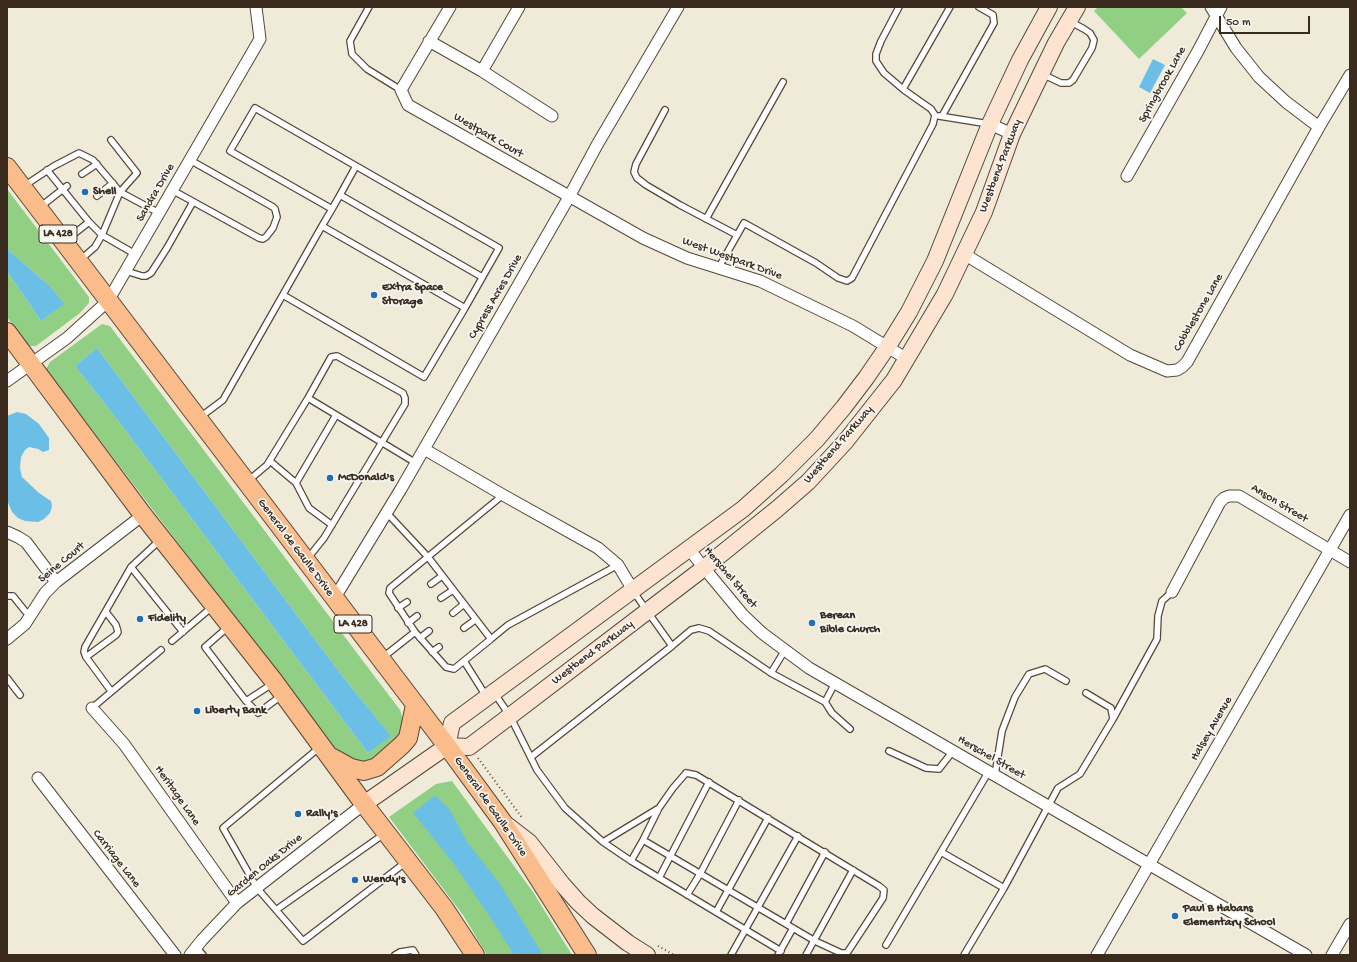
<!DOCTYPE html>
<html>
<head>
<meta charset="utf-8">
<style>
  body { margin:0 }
  #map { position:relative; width:1357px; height:962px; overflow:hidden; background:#efebd8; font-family:"Gochi Hand",sans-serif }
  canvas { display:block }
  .frame { position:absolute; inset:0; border:8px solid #3b2a1e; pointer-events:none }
  .scale { position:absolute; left:1219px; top:16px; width:91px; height:18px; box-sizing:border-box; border:2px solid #3b2a1e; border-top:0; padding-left:5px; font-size:12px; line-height:14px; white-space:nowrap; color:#3b2a1e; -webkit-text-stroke:3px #f6f6f2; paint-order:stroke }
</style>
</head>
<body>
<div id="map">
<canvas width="1357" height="962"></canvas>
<div class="frame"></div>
<div class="scale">50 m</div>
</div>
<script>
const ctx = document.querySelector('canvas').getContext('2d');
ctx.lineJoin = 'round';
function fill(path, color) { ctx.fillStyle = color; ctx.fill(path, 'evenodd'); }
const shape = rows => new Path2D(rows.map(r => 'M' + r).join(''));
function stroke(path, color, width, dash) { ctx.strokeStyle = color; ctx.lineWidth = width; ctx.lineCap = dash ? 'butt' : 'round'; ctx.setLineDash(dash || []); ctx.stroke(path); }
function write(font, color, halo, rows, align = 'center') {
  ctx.font = font + ' "Gochi Hand",sans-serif'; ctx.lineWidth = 3.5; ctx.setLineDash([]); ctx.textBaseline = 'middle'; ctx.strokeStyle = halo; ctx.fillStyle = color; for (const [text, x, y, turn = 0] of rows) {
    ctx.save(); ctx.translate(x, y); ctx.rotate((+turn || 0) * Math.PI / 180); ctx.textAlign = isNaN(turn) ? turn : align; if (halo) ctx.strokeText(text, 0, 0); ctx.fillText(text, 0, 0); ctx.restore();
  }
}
fill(shape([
  [1098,7,1181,7,1187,13,1139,59,1094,11],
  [7,189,89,297,89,303,80,313,36,346,28,346,7,317,7,271,41,321,63,304,51,287,7,249],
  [102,324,110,326,400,710,405,726,398,740,368,763,353,763,339,755,46,369,50,362],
  [97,348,343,677,390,735,368,753,120,423,75,366],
  [452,781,533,892,572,955,487,955,463,915,389,817,436,784]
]), '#91cf84');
fill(shape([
  [1153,59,1165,65,1150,93,1139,87],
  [7,249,51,287,64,304,41,321,7,271],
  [97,348,343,677,391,736,368,753,120,423,75,366],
  [17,412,26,414,39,424,49,438,49,450,43,452,38,449,29,447,25,450,21,457,20,468,22,477,39,493,51,501,52,507,50,513,44,519,38,522,25,521,18,518,12,512,7,500,7,416],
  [435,795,450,810,467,842,500,884,543,955,514,955,494,923,454,864,413,813]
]), '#6bbfe7');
const lane = shape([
  [369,7,350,41,352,54,367,69,401,90],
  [1042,74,1061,83,1069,83,1073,80,1092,48,1094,40,1090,33,1084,29,1071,22],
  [903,89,950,7],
  [665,110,636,164,634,172,637,178,646,185,680,205,737,235],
  [939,116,989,124],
  [942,116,994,23,993,15,979,7],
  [111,140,137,173,120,192,102,235,135,254],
  [47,170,89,222,102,235,95,247,80,260],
  [82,174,97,164],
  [24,186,54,166,79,153,93,160,120,192,159,213],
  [172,190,259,238,263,239,266,237,273,228,277,217,275,209,273,207,190,160],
  [340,195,482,277],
  [97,196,113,183],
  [40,207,67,186],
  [706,219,783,82],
  [322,226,465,308,499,248,356,166],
  [65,241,89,222],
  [719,267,744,223,816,263,838,278,847,281,852,278,933,124,935,115,931,109,904,90,884,73,876,61,876,54,881,41,899,7],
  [126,271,142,276,146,276,151,273,167,248,193,202],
  [283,295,424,377,465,308],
  [308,398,416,463],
  [199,418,223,400,322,226,332,209,340,195,356,166,255,108,230,151,332,209],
  [270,461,296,483,309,508,332,525],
  [249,480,267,465,308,398,331,357,337,356,403,393,405,398,405,404,324,538,308,558],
  [296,483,336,415],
  [387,513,428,557,491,639,508,625,618,565],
  [131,567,183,632],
  [431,584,442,576],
  [7,596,13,596,25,611,30,615],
  [441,598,453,590],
  [398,608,407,602],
  [453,613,464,604],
  [408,623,417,616],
  [228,627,205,647,246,701,272,684],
  [464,628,475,620],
  [415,632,389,593,390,588,503,495],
  [420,638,429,631],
  [172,641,212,607],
  [672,646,691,630,699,628,709,631,771,673,825,702,835,683],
  [432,652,439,647],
  [86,657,116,635,118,632,116,625,106,612],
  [382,658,415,632,446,667,454,669,491,639],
  [464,661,486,696],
  [771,673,785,650],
  [7,678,20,695],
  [111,691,86,657,84,652,85,647,131,567,160,540],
  [495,694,510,716,537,770,565,808,603,842,631,861,781,951],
  [246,701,258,713,281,696],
  [825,702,832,713,850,729],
  [92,708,161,650],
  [1113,719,1157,639,1158,616,1162,601,1172,592],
  [320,747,223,828,257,888,303,941,406,862],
  [889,751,926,768,939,769,953,751],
  [531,757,672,646,633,591],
  [686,773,696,775,879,886,884,890,883,898,847,953,841,953,815,941,643,840,659,808,673,788,686,773],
  [995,775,1002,731,1015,697,1029,674,1045,669,1066,681],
  [603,842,659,808],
  [941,852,1004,888],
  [631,861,643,840],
  [659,878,709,782],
  [687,895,700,874,739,800],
  [276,910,384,834],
  [716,912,768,818],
  [786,924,825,852],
  [886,945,989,771],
  [196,947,203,955],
  [395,955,400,952,413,950,416,955],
  [731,955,798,836],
  [778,955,793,928],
  [806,955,853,870],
  [964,955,1004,888,1058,788,1080,774,1113,719,1111,708,1086,693]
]);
const street = shape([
  [450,7,401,90,408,105,643,238,687,258,760,281,853,326,907,359],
  [1211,7,1236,48,1259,77,1286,102,1319,127],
  [429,41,482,71,552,116],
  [482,71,519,7],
  [990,124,1012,134],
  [1127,176,1198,51,1221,7],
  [964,254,1130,355,1167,371,1177,370,1182,367,1187,362,1319,127,1350,75],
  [7,381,67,338,108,301,260,39,256,7],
  [424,449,503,495,598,548,618,565,633,590],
  [7,532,18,537,26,542,56,582],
  [689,549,704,568,743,615,762,633,809,668,1306,955],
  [1172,592,1220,502,1224,498,1229,496,1239,496,1350,562],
  [334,599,401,489,569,197,597,145,678,7],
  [7,639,25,624,45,593,56,582,143,515],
  [92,708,124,744,237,903],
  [38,778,175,955],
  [190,955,202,940,237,903,364,804],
  [1097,955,1350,515],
  [1332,955,1350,924]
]);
const secondary = shape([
  [447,746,452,723,743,509,781,475,817,439,844,407,866,378,888,346,909,312,935,261,990,124,1020,60,1049,7],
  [364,804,447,746,469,747,510,716,704,568,777,509,808,482,845,442,894,380,945,294,984,212,1012,134,1056,43,1077,7],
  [507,825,529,842,562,884,578,902,593,916,628,943,647,955]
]);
const primary = shape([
  [7,167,447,746,502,821,587,955],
  [7,332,143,515,273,680,364,804,444,908,475,955],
  [333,758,351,768,364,771,377,767,402,745,408,738,415,705]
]);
stroke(lane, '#56473a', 8);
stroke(street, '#56473a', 13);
stroke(secondary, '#56473a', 18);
stroke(primary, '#56473a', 20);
stroke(shape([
  [478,758,523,819],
  [658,946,674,955]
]), '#56473a', 2, [1, 3]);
stroke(lane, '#fff', 5.5);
stroke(street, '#fff', 11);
stroke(secondary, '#fde4d0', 16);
stroke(primary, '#f9bc8a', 18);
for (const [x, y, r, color] of [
  [85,192,4,"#1f6fb2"],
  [374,295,4,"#1f6fb2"],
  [330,478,4,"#1f6fb2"],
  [140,619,4,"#1f6fb2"],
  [812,623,4,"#1f6fb2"],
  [197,711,4,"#1f6fb2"],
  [298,814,4,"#1f6fb2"],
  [355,880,4,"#1f6fb2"],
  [1175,916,4,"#1f6fb2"]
]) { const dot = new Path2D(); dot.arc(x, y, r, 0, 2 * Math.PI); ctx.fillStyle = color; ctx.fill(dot); stroke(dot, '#f6f6f2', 1.5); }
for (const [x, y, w] of [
  [58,234,38],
  [353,624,38]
]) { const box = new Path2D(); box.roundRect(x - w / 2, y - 9, w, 18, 3); ctx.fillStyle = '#f6f6f2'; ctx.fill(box); stroke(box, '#3b2a1e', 1); }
write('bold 11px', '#3b2a1e', null, [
  ["LA 428",58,234],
  ["LA 428",353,624]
]);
write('12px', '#3b2a1e', '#f6f6f2', [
  ["Springbrook Lane",1163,85,-61],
  ["Westpark Court",488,136,30],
  ["Westbend Parkway",1001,166,-69],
  ["Sandra Drive",156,193,-60],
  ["West Westpark Drive",732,259,20],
  ["Cypress Acres Drive",496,297,-60],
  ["Cobblestone Lane",1199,313,-60],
  ["Westbend Parkway",839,445,-49],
  ["Anson Street",1279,504,31],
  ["General de Gaulle Drive",295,548,53],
  ["Seine Court",62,563,-40],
  ["Herschel Street",730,578,50],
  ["Westbend Parkway",593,653,-37],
  ["Halsey Avenue",1212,729,-60],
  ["Herschel Street",991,758,30],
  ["Heritage Lane",177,796,55],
  ["General de Gaulle Drive",490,807,55],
  ["Carriage Lane",116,859,52],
  ["Garden Oaks Drive",265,866,-39]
]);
write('bold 12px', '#3b2a1e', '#f6f6f2', [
  ["Shell",93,192],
  ["Extra Space",382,288],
  ["Storage",382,302],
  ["McDonald's",338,478],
  ["Berean",820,616],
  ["Bible Church",820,630],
  ["Fidelity",148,619],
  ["Liberty Bank",205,711],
  ["Rally's",306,814],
  ["Wendy's",363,880],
  ["Paul B Habans",1183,909],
  ["Elementary School",1183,923]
], 'left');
</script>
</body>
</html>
